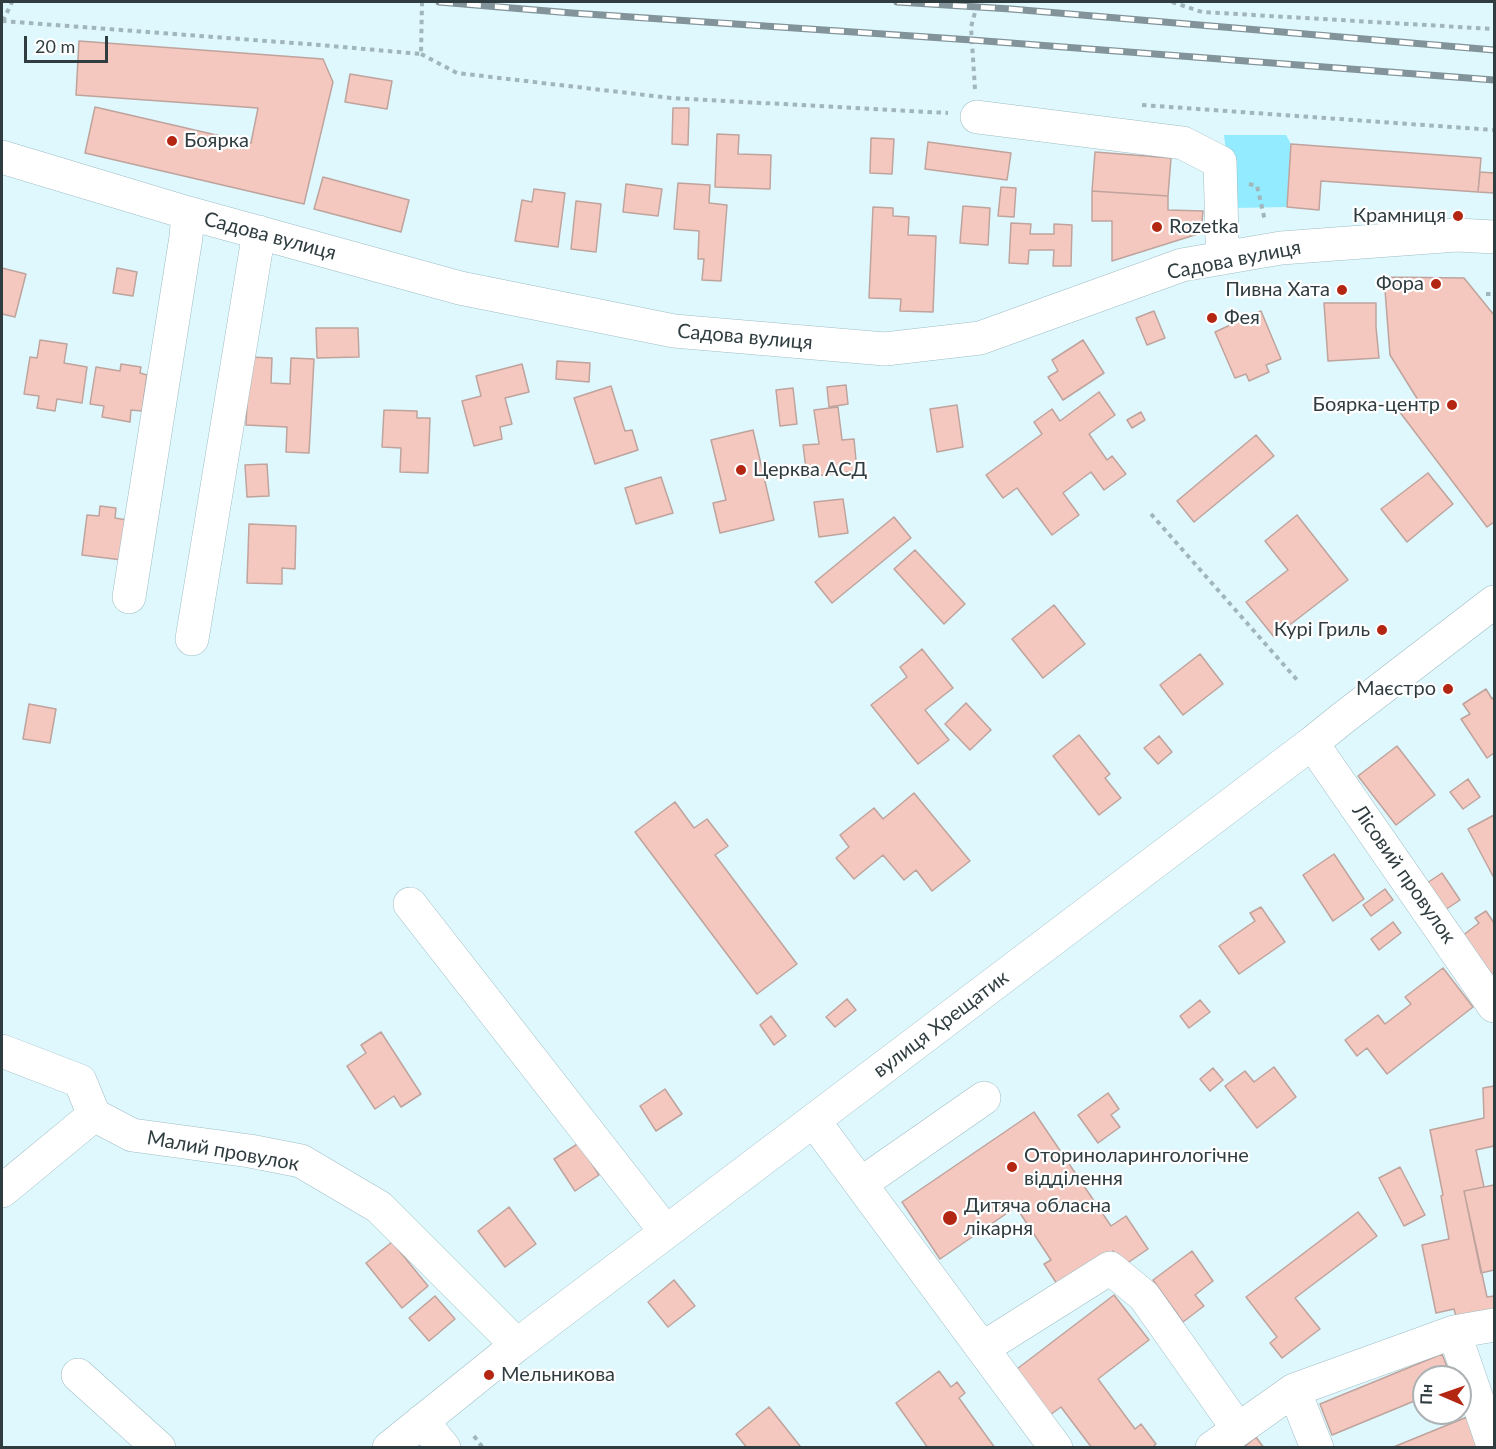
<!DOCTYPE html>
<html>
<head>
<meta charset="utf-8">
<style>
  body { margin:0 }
  #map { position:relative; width:1496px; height:1449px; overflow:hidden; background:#dff8fe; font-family:Lato,sans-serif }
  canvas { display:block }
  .frame { position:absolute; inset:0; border:3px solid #303d40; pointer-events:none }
  .north { position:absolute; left:1412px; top:1365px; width:60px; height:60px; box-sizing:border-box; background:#fff; border:2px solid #acb1b3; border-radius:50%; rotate:272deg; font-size:16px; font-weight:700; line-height:24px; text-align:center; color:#303d40 }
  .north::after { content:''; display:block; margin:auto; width:21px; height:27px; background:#b32612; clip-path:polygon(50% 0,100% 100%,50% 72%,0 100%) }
  .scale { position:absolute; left:24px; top:36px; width:84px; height:27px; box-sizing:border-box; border:3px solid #303d40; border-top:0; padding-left:8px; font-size:18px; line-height:21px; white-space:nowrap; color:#303d40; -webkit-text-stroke:4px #fff; paint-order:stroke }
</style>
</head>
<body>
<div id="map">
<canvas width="1496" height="1449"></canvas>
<div class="frame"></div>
<div class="north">Пн</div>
<div class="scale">20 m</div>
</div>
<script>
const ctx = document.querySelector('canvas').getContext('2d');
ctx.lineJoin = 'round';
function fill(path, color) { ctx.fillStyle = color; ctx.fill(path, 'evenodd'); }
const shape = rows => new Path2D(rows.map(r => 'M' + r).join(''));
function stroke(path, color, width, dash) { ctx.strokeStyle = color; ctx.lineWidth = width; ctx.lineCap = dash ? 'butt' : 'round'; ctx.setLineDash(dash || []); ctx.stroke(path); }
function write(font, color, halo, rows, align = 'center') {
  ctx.font = font + ' Lato,sans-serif'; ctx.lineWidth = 4.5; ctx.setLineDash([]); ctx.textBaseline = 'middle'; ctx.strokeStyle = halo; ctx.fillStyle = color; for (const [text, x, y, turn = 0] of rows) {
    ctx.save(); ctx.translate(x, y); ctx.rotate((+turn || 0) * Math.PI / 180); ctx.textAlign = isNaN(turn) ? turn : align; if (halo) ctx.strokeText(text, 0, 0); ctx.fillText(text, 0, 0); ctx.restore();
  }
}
fill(shape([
  [1224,135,1286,135,1291,144,1287,207,1233,208]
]), '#92ebfe');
const building = shape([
  [79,41,323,59,333,82,304,204,85,153,95,107,251,143,258,108,76,95,79,41],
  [350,74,392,81,387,109,345,102,350,74],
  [673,108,689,108,688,145,672,144,673,108],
  [717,134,739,135,738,154,771,155,770,189,715,187,717,134],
  [871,138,894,139,892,174,870,173,871,138],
  [928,142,1011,153,1007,180,925,169,928,142],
  [1291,144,1481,158,1478,192,1321,181,1319,210,1287,207,1291,144],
  [1095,152,1171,158,1168,196,1092,191,1095,152],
  [1480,172,1494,173,1494,193,1478,192,1480,172],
  [323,177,409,200,401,232,314,209,323,177],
  [678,183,710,185,709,203,727,205,721,281,702,280,704,259,698,259,699,231,674,229,678,183],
  [626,184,662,189,658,216,623,212,626,184],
  [1001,187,1016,188,1014,217,998,216,1001,187],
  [534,189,565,193,558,247,515,241,522,200,532,202,534,189],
  [1092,191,1168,196,1168,210,1203,211,1201,233,1112,261,1112,221,1092,221,1092,191],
  [576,201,601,204,596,252,571,249,576,201],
  [963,206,990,208,988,245,960,243,963,206],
  [873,207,893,208,893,216,909,217,908,235,936,236,933,312,900,311,901,299,869,298,873,207],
  [1011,223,1031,224,1030,234,1054,234,1054,224,1072,225,1071,266,1053,266,1054,250,1029,250,1028,264,1009,263,1011,223],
  [2,268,26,274,15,317,2,314,2,268],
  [117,268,137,272,133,296,113,293,117,268],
  [1384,277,1464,278,1494,315,1494,522,1487,527,1399,411,1418,400,1390,355,1384,277],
  [1324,303,1376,303,1376,327,1379,358,1328,361,1324,303],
  [1154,311,1165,338,1147,345,1136,318,1154,311],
  [1261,311,1281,359,1266,365,1269,372,1249,381,1246,374,1235,378,1215,332,1261,311],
  [316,328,358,328,359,357,317,358,316,328],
  [40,340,67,344,64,363,87,367,82,403,57,399,55,411,37,408,39,396,24,394,30,357,37,358,40,340],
  [1083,340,1104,373,1063,400,1048,377,1058,371,1052,360,1083,340],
  [249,357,272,358,271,383,290,384,291,358,314,359,309,453,286,452,287,427,246,425,249,357],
  [557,361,590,363,589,382,556,379,557,361],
  [121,364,141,367,140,373,147,375,142,411,131,410,130,422,102,417,104,406,90,404,96,367,120,371,121,364],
  [522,364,529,392,505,398,512,424,500,427,502,439,474,446,462,401,481,396,476,376,522,364],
  [846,385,848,404,829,407,827,387,846,385],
  [611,386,625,431,632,430,638,450,595,464,574,398,611,386],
  [793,388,797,424,780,426,776,390,793,388],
  [1099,392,1115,415,1089,434,1107,460,1112,456,1126,474,1104,490,1091,472,1063,493,1079,515,1052,535,1017,488,1003,498,986,475,1042,434,1034,422,1052,409,1060,421,1099,392],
  [957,405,963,447,937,452,930,409,957,405],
  [838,407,842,440,854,439,857,471,807,477,803,445,819,444,814,410,838,407],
  [384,410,417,411,417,418,430,418,428,473,400,472,401,448,382,447,384,410],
  [1141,412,1145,420,1132,428,1127,420,1141,412],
  [753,430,774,520,720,533,713,503,726,500,711,440,753,430],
  [1256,435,1274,456,1194,522,1177,501,1256,435],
  [267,464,269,496,247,497,245,465,267,464],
  [1428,473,1453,504,1407,542,1381,509,1428,473],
  [661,477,673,513,636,524,625,488,661,477],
  [843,499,848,533,819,537,814,502,843,499],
  [100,506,116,508,115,518,127,520,122,560,82,555,87,515,99,516,100,506],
  [1297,515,1348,580,1274,637,1246,602,1288,570,1265,541,1297,515],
  [894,517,911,538,832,603,815,582,894,517],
  [249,524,296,526,295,569,282,568,282,584,247,583,249,524],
  [915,550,965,604,944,624,894,569,915,550],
  [1054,605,1085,644,1043,678,1012,639,1054,605],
  [922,649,953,688,925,710,949,740,918,764,871,705,907,677,900,667,922,649],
  [1200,654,1223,684,1183,715,1160,685,1200,654],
  [1486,689,1492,699,1494,697,1494,753,1487,758,1461,719,1470,714,1463,704,1486,689],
  [966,703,991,730,970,750,945,724,966,703],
  [29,704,56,709,50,743,23,739,29,704],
  [1079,735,1110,774,1105,778,1121,798,1099,815,1053,756,1079,735],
  [1159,736,1172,752,1158,764,1144,748,1159,736],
  [1397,746,1435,795,1396,825,1358,776,1397,746],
  [1468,779,1480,797,1463,809,1450,792,1468,779],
  [914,793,970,861,932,891,916,870,904,880,883,855,854,879,836,858,849,847,840,835,874,808,883,819,914,793],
  [675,802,694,828,707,819,728,846,715,855,797,964,757,994,635,832,675,802],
  [1494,815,1494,878,1468,829,1494,815],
  [1334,854,1364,899,1333,921,1303,875,1334,854],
  [1442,873,1460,900,1442,912,1424,885,1442,873],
  [1385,889,1393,900,1371,916,1363,905,1385,889],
  [1261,907,1285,942,1239,974,1219,946,1255,921,1250,913,1261,907],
  [1486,911,1494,923,1494,980,1462,936,1479,923,1475,918,1486,911],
  [1393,922,1401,933,1379,950,1371,939,1393,922],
  [1443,968,1473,1007,1387,1074,1367,1048,1357,1056,1345,1040,1378,1015,1385,1024,1411,1004,1405,997,1443,968],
  [847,999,856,1010,835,1027,826,1017,847,999],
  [1200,1000,1210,1012,1189,1028,1180,1016,1200,1000],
  [771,1016,786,1036,774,1045,760,1025,771,1016],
  [381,1032,421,1094,401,1107,394,1096,375,1109,347,1066,366,1053,361,1045,381,1032],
  [1274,1067,1296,1097,1257,1128,1225,1086,1245,1071,1254,1082,1274,1067],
  [1213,1068,1223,1080,1210,1091,1200,1079,1213,1068],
  [1494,1086,1494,1146,1476,1150,1484,1187,1464,1191,1487,1297,1494,1296,1494,1317,1458,1324,1454,1309,1436,1313,1422,1245,1449,1239,1441,1196,1443,1195,1430,1130,1484,1118,1483,1088,1494,1086],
  [665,1089,682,1114,656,1131,640,1106,665,1089],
  [1108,1093,1119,1109,1111,1115,1120,1127,1098,1143,1078,1115,1108,1093],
  [1034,1112,1111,1226,1126,1216,1148,1249,1123,1266,1113,1251,1059,1287,1044,1264,1051,1260,1016,1207,940,1259,902,1202,1034,1112],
  [579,1143,599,1175,575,1191,554,1159,579,1143],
  [1400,1167,1425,1215,1404,1226,1379,1178,1400,1167],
  [1494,1185,1494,1270,1481,1273,1464,1191,1494,1185],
  [509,1207,536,1244,505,1267,478,1231,509,1207],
  [1358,1212,1377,1236,1295,1298,1320,1329,1282,1358,1270,1343,1277,1337,1246,1297,1358,1212],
  [392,1242,428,1286,402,1308,366,1263,392,1242],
  [1192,1251,1213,1281,1195,1295,1204,1306,1183,1322,1153,1280,1192,1251],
  [674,1280,695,1306,668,1327,648,1302,674,1280],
  [1114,1295,1149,1340,1098,1379,1135,1429,1141,1424,1156,1444,1152,1448,1092,1448,1061,1407,1043,1420,1009,1375,1114,1295],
  [435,1296,455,1319,429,1341,409,1318,435,1296],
  [1442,1354,1451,1377,1424,1377,1424,1397,1332,1435,1320,1404,1442,1354],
  [939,1371,951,1387,957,1382,965,1393,959,1398,995,1448,928,1448,896,1403,939,1371],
  [769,1407,800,1446,799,1448,747,1448,736,1434,769,1407],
  [1467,1417,1478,1446,1473,1448,1391,1448,1467,1417],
  [1256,1437,1264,1448,1243,1448,1256,1437]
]);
fill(building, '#f4c8bf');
stroke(building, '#bfa39d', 1.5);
const minor = shape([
  [977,117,1183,143,1220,162,1222,239,1224,258],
  [2,157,188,213,460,288,674,331,885,349,980,338,1182,265,1281,248,1457,235,1494,237],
  [129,597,186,237,188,213],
  [192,639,259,232],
  [1312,743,1494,1006],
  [410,904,666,1232],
  [2,1051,80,1081,94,1115,132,1135,250,1151,301,1161,379,1207,517,1345],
  [814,1121,1056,1448],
  [862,1183,984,1098],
  [2,1191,94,1115],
  [1454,1332,1494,1325],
  [983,1348,1110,1268,1144,1296,1238,1429],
  [78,1375,159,1448],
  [1294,1390,1317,1448],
  [422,1421,444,1448],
  [389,1448,517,1345,1312,743,1343,718,1494,602],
  [1212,1448,1294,1390,1454,1332,1494,1448]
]);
stroke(minor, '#9ebdc4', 34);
stroke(shape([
  [1172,2,1202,12,1494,29],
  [2,21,320,45,421,54,422,2],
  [3,21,12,2],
  [421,54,457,73,671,98,948,113],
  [975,89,971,27,978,2],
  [1142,105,1494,130],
  [1249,184,1257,186,1265,221],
  [1486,294,1494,294],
  [1151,514,1298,681],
  [474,1436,483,1448]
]), '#a1b6bb', 4, [4.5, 4.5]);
stroke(minor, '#fff', 33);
const rail = shape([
  [439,2,572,13,972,40,1494,80],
  [897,2,1011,9,1494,50]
]);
stroke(rail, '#829499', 7);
stroke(rail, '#fff', 4.5, [14]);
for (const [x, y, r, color] of [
  [172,141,6,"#b32612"],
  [1458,216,6,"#b32612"],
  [1157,227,6,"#b32612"],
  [1436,284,6,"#b32612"],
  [1342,290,6,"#b32612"],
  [1212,318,6,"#b32612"],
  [1452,405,6,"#b32612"],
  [741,470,6,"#b32612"],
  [1382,630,6,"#b32612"],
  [1448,689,6,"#b32612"],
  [1012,1167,6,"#b32612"],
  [950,1218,8,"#b32612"],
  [489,1375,6,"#b32612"]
]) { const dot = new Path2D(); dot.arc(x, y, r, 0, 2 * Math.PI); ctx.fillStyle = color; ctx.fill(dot); stroke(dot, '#fff', 2); }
write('20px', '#303d40', '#fff', [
  ["Боярка",184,141],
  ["Крамниця",1446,216,"right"],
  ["Rozetka",1169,227],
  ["Фора",1424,284,"right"],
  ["Пивна Хата",1330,290,"right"],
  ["Фея",1224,318],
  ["Боярка-центр",1440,405,"right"],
  ["Церква АСД",753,470],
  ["Курі Гриль",1370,630,"right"],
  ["Маєстро",1436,689,"right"],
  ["Оториноларингологічне",1024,1156],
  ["відділення",1024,1179],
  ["Дитяча обласна",964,1206],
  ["лікарня",964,1229],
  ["Мельникова",501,1375]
], 'left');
write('20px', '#303d40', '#fff', [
  ["Садова вулиця",270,236,15],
  ["Садова вулиця",1234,260,-11],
  ["Садова вулиця",745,337,5],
  ["Лісовий провулок",1404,874,55],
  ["вулиця Хрещатик",941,1024,-37],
  ["Малий провулок",223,1151,10]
]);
</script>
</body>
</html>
